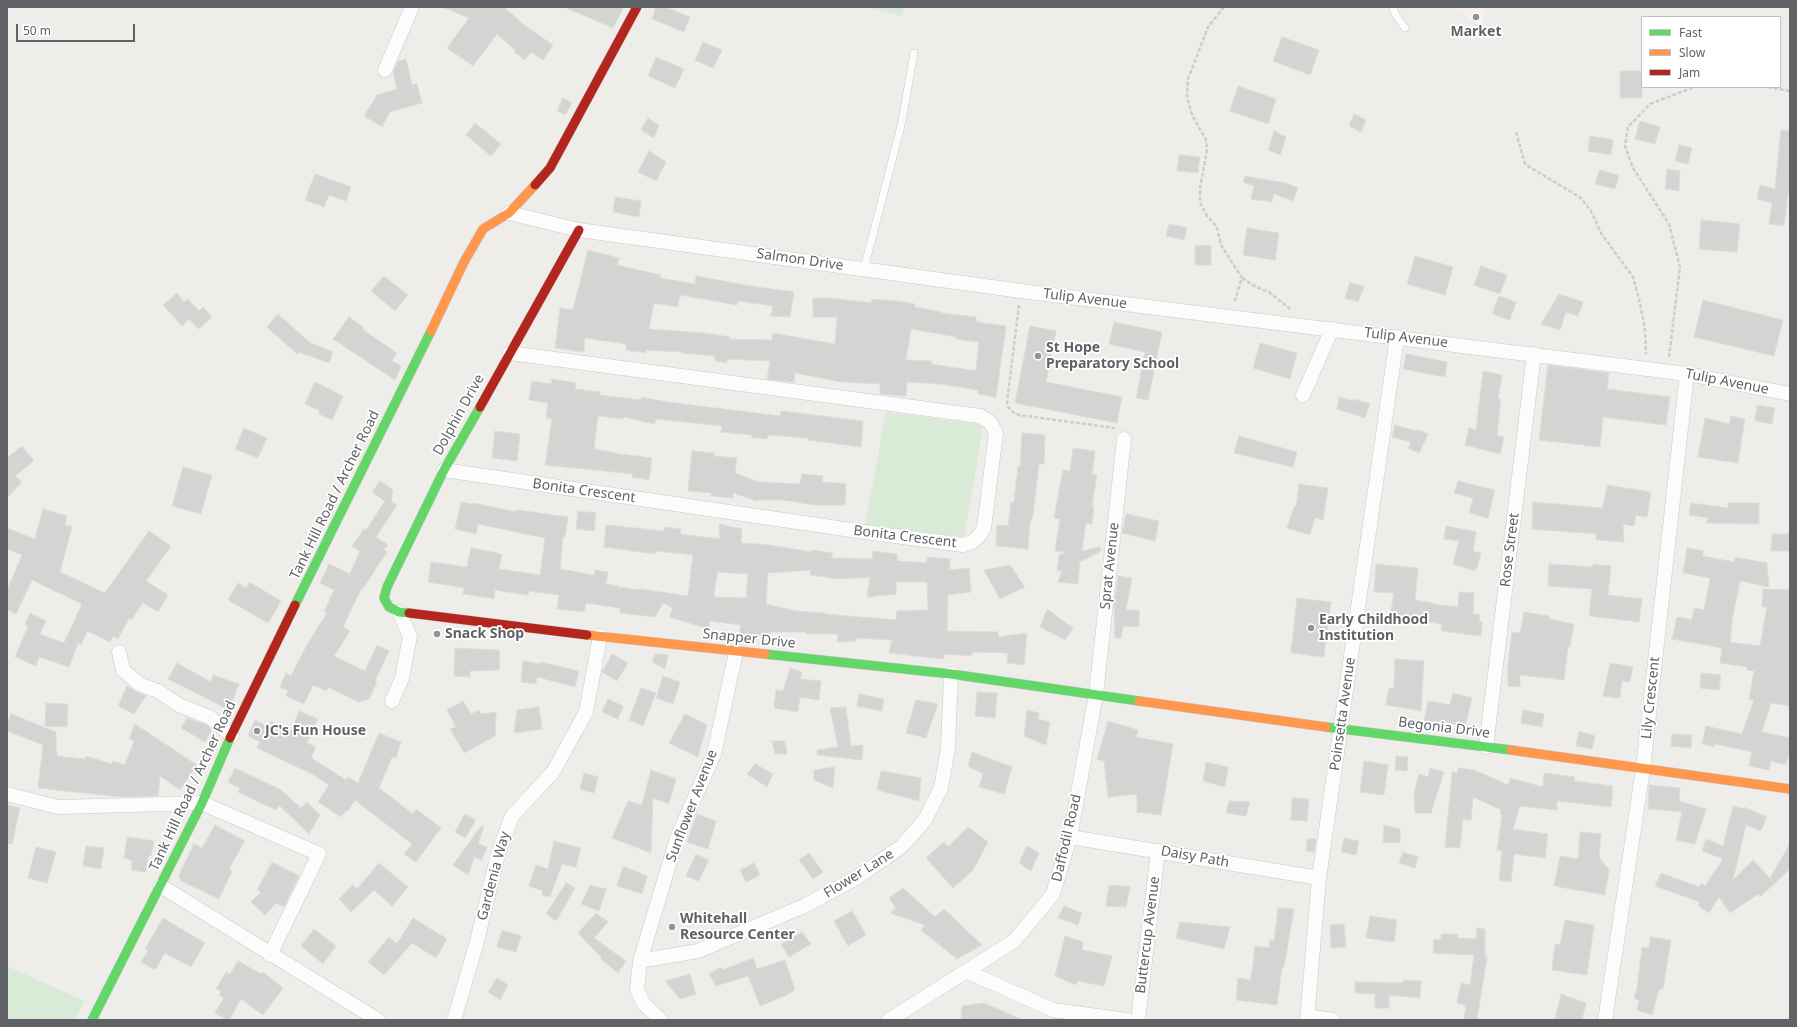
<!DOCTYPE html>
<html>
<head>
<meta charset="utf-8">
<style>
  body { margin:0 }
  #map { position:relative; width:1797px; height:1027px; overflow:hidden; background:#efedea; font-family:"Noto Sans",sans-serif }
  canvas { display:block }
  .frame { position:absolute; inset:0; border:8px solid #5f6367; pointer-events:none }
  .legend { position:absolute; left:1641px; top:16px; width:140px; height:72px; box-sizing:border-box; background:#fff; border:1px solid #bfc1c2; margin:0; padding:5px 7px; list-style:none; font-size:12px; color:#5f6367 }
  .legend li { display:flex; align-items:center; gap:8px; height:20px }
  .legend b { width:20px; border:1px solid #bfc1c2 }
  .scale { position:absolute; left:16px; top:24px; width:119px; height:18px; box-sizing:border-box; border:2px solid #5f6367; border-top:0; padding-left:5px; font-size:12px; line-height:14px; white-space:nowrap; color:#5f6367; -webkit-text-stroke:3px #fff; paint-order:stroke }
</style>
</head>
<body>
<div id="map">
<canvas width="1797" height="1027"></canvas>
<div class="frame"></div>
<ul class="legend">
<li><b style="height:5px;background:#63d668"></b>Fast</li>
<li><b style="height:5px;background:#ff974d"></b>Slow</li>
<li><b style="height:5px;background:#b3261e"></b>Jam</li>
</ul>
<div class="scale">50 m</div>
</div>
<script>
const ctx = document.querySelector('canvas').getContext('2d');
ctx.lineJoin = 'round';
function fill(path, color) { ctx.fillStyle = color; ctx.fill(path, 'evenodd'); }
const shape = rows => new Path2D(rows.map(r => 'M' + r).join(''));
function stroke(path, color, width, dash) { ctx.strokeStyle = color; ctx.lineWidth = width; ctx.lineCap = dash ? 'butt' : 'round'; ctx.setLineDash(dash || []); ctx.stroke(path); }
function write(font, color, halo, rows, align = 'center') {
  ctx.font = font + ' "Noto Sans",sans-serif'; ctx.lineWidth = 3.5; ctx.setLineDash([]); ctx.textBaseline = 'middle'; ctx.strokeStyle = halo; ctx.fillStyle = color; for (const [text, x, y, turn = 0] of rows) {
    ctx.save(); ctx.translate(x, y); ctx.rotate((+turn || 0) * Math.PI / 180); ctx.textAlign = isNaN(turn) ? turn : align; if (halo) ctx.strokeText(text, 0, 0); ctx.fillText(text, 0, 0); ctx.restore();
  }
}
fill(shape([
  [1455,7,1486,7,1482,27]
]), '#f7f1e5');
fill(shape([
  [866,7,904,7,902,16],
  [886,412,978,424,983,427,964,537,865,525],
  [7,966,84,1001,76,1020,7,1020]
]), '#d9ead6');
const building = shape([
  [442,7,504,7,524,25,553,45,543,60,531,52,525,60,514,52,515,50,497,34,473,66,447,48,469,18,442,7],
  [564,7,624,7,613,28,564,7],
  [656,7,665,7,690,17,684,32,652,19,656,7],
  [1282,37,1319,50,1310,75,1273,61,1282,37],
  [703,42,722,50,713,68,695,60,703,42],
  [656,57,684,69,675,88,648,76,656,57],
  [406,59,412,85,417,84,422,103,390,112,382,127,364,116,377,95,397,89,393,73,398,61,406,59],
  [1620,71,1642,71,1642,98,1620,98,1620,71],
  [1238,86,1276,99,1268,124,1230,111,1238,86],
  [563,98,572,103,565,115,557,111,563,98],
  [1354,114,1366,120,1361,132,1349,126,1354,114],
  [648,118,659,125,654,138,641,130,648,118],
  [1640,121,1660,127,1655,144,1635,139,1640,121],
  [475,123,501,144,491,156,466,135,475,123],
  [1781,130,1790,131,1790,194,1788,193,1784,226,1769,224,1772,203,1757,199,1760,185,1775,189,1781,130],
  [1274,131,1286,137,1280,155,1268,150,1274,131],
  [1590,136,1613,140,1611,155,1588,151,1590,136],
  [1679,145,1692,148,1688,164,1675,161,1679,145],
  [649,151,666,162,656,181,638,172,649,151],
  [1179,155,1200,157,1198,173,1177,171,1179,155],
  [1667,169,1680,171,1679,191,1665,189,1667,169],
  [1599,170,1619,175,1615,189,1595,184,1599,170],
  [315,174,351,187,346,201,329,195,324,207,305,200,315,174],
  [1245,176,1286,183,1298,188,1293,201,1274,194,1272,202,1251,199,1254,186,1243,182,1245,176],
  [615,197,641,201,639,217,613,212,615,197],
  [1701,220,1740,224,1737,252,1699,249,1701,220],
  [1169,224,1187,228,1184,240,1166,236,1169,224],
  [1247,228,1279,233,1275,260,1243,255,1247,228],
  [1211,245,1211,265,1195,265,1195,246,1211,245],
  [588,250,619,258,617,265,661,275,660,278,695,284,696,276,751,286,794,292,790,317,771,316,773,306,738,301,737,305,680,295,678,307,654,303,649,329,703,333,730,337,729,339,772,340,773,333,835,344,837,317,813,317,813,298,830,298,871,303,872,299,896,301,915,304,915,307,942,312,941,313,976,317,976,322,1006,326,996,397,978,394,978,390,941,384,907,382,906,396,880,394,880,384,842,382,795,373,794,382,767,379,770,361,727,359,727,363,715,361,715,356,681,353,682,352,646,350,645,353,626,350,626,344,585,338,584,352,555,348,560,308,573,310,588,250],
  [911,329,956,337,955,339,979,342,976,371,932,364,932,361,906,360,911,329],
  [1415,256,1453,267,1445,295,1407,284,1415,256],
  [1481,266,1507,275,1500,294,1474,285,1481,266],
  [384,276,408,295,395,311,371,291,384,276],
  [1350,282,1364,287,1358,302,1345,298,1350,282],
  [177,293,184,302,188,299,199,311,203,307,212,317,199,329,189,319,182,326,163,305,177,293],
  [1559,294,1583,302,1578,316,1566,312,1560,330,1541,324,1559,294],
  [1499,296,1516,302,1510,320,1492,314,1499,296],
  [1703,300,1783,320,1774,356,1694,337,1703,300],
  [278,314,309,342,333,352,329,363,299,352,297,354,267,327,278,314],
  [349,317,364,328,363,330,397,353,392,361,401,366,395,380,333,339,349,317],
  [1114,322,1162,332,1148,400,1136,398,1145,352,1109,344,1114,322],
  [1030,326,1056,331,1046,382,1122,397,1117,423,1015,403,1030,326],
  [1260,343,1297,353,1290,379,1253,368,1260,343],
  [1406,354,1447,362,1445,377,1403,369,1406,354],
  [1548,365,1609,373,1607,389,1670,397,1666,425,1603,417,1600,447,1539,440,1548,365],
  [1483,371,1502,375,1498,399,1501,399,1497,435,1504,437,1500,454,1465,445,1469,428,1476,430,1483,371],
  [552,379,576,383,575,389,600,392,600,395,641,400,641,397,667,402,780,416,781,411,863,421,861,447,808,440,808,438,768,435,767,439,751,437,752,435,721,432,722,426,656,419,655,424,623,417,623,419,598,416,594,449,612,452,612,453,652,458,649,480,632,477,633,474,545,465,552,419,546,418,548,403,529,400,532,381,551,384,552,379],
  [315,382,343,396,332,420,319,414,320,411,305,404,315,382],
  [1339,397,1353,401,1354,399,1370,404,1365,418,1337,409,1339,397],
  [1757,405,1775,408,1772,424,1755,421,1757,405],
  [1731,416,1745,419,1738,463,1698,457,1705,418,1729,424,1731,416],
  [1395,425,1416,431,1417,429,1428,434,1419,453,1408,448,1411,442,1392,437,1395,425],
  [244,428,267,438,258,458,235,449,244,428],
  [495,431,520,434,517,461,492,458,495,431],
  [1022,433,1045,435,1044,464,1039,464,1033,515,1030,523,1028,549,996,546,997,525,1008,526,1011,502,1014,502,1018,466,1020,467,1022,433],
  [1239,436,1297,452,1293,467,1234,453,1239,436],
  [22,446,34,461,15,476,22,482,7,498,7,458,22,446],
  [1073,448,1095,451,1092,475,1097,475,1092,506,1094,506,1092,524,1086,523,1082,551,1100,547,1101,551,1080,562,1078,584,1058,582,1062,570,1057,572,1059,555,1067,552,1055,551,1060,519,1054,518,1063,470,1070,471,1073,448],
  [692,451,714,453,714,456,737,458,735,473,759,482,800,484,802,474,823,476,822,482,846,484,845,505,815,505,783,500,757,500,757,501,733,493,733,498,711,496,711,493,688,491,692,451],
  [183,467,212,475,201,514,172,506,183,467],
  [380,481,393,490,391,501,397,505,376,537,388,545,384,550,387,552,362,590,361,589,343,627,350,631,334,656,365,671,377,645,389,651,375,681,377,682,369,699,359,702,328,687,326,691,313,685,304,704,286,696,288,691,280,687,286,673,291,676,308,643,327,613,324,612,334,590,320,583,329,564,350,574,360,551,352,546,364,529,366,530,385,501,372,492,380,481],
  [1458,481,1495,490,1488,518,1469,513,1473,498,1454,493,1458,481],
  [1299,484,1328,488,1323,520,1315,518,1310,535,1287,528,1294,507,1296,507,1299,484],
  [1607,485,1651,492,1647,517,1636,515,1634,526,1623,524,1624,542,1596,540,1596,534,1532,529,1533,502,1603,508,1607,485],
  [461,502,472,504,473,503,517,512,517,510,568,517,565,537,563,537,560,569,594,575,595,570,608,572,606,584,619,586,618,587,640,590,640,589,688,596,693,555,655,551,655,554,604,547,606,525,664,531,665,527,681,529,680,534,720,539,719,524,742,529,741,543,770,545,812,552,812,550,833,553,831,558,872,559,873,551,897,554,897,561,927,563,927,557,950,559,949,570,969,568,971,592,948,595,947,631,998,632,998,637,1027,633,1024,665,1007,663,1008,653,973,652,971,656,944,654,944,659,889,653,892,640,856,638,856,641,837,642,838,634,806,634,806,632,769,632,769,636,739,635,741,625,710,621,709,629,669,617,673,608,663,603,655,617,620,613,620,608,586,603,584,612,557,609,559,595,529,591,528,595,495,590,494,599,463,594,464,588,428,582,431,562,467,567,471,548,502,554,499,569,540,575,545,538,478,524,476,534,455,529,461,502],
  [811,570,810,575,839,579,870,577,867,597,896,594,896,582,927,582,928,610,897,611,896,620,825,614,825,613,796,611,766,604,768,573,811,570],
  [717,572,748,574,746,598,714,597,717,572],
  [1691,503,1728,508,1728,503,1759,503,1759,524,1706,523,1708,518,1689,515,1691,503],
  [43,509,67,516,65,525,72,527,60,572,105,593,149,531,171,546,146,581,168,595,158,612,143,603,131,620,129,618,118,639,113,636,110,642,87,631,81,645,78,643,69,667,39,657,36,666,15,657,28,626,25,625,30,613,46,621,40,634,64,643,82,604,32,580,16,614,7,610,7,590,22,555,7,549,7,528,35,539,43,509],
  [578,511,596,513,594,531,576,529,578,511],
  [1126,514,1159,521,1155,541,1122,533,1126,514],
  [1446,526,1476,532,1473,551,1481,553,1477,568,1475,567,1475,571,1453,564,1459,541,1444,539,1446,526],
  [1772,534,1790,534,1790,551,1771,551,1772,534],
  [1687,548,1704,551,1702,556,1734,562,1735,557,1767,563,1769,587,1740,581,1733,615,1730,642,1760,646,1767,607,1762,607,1763,589,1790,590,1790,706,1771,703,1762,732,1790,738,1790,750,1786,765,1771,761,1769,770,1749,766,1752,752,1714,744,1714,747,1702,744,1706,726,1742,734,1754,700,1749,699,1754,671,1747,670,1747,667,1720,663,1722,648,1672,639,1677,617,1692,620,1694,608,1704,610,1710,578,1683,573,1687,548],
  [1376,564,1418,568,1415,600,1433,603,1432,604,1458,607,1459,592,1474,593,1473,614,1480,615,1479,621,1482,622,1481,636,1441,631,1442,624,1390,616,1394,593,1374,592,1376,564],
  [1549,564,1593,567,1593,564,1611,566,1608,595,1642,599,1639,622,1589,616,1592,589,1548,586,1549,564],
  [1010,565,1025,587,1000,599,984,570,1010,565],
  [1118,576,1132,578,1126,610,1139,610,1139,627,1123,626,1121,638,1115,638,1114,603,1118,576],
  [249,582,281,601,268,623,228,600,238,583,246,588,249,582],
  [1297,598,1331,602,1324,657,1291,653,1297,598],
  [1047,609,1073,628,1065,640,1040,627,1047,609],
  [1524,612,1549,616,1549,619,1574,624,1570,647,1568,646,1564,680,1520,675,1520,687,1508,686,1508,673,1507,673,1512,632,1520,633,1524,612],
  [455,648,497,650,500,652,499,670,470,671,470,677,454,676,455,648],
  [612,654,628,663,617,681,602,672,612,654],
  [655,654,668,655,665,669,652,662,655,654],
  [1395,659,1424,661,1421,711,1386,705,1389,688,1394,689,1395,659],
  [523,661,541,664,541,662,579,671,575,687,537,677,536,684,521,682,523,661],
  [177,663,211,682,213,675,239,684,229,710,168,679,177,663],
  [1610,663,1633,667,1630,682,1622,681,1620,698,1603,696,1610,663],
  [790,668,802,672,800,679,821,681,819,700,800,697,798,712,774,708,776,690,783,691,790,668],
  [1701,673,1721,675,1719,690,1700,688,1701,673],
  [663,676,680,682,673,704,656,698,663,676],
  [127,686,136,692,146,696,134,714,118,706,127,686],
  [641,688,656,693,643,726,629,720,641,688],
  [977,692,997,693,995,718,975,716,977,692],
  [1453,693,1472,698,1465,727,1440,721,1439,724,1424,722,1428,701,1450,705,1453,693],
  [859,694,884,699,882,711,857,706,859,694],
  [608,699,623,706,618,719,602,712,608,699],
  [916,700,938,704,926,738,906,733,916,700],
  [463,701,471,714,479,710,481,714,496,712,495,736,464,753,450,729,456,727,447,710,463,701],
  [46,703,68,704,67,727,45,726,46,703],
  [539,707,542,729,514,733,517,710,539,707],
  [846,707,851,746,863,745,862,760,817,755,817,750,838,747,830,708,846,707],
  [1027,710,1039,713,1038,719,1050,722,1046,745,1024,736,1027,710],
  [1523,710,1544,714,1542,727,1521,723,1523,710],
  [299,711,318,719,307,743,316,747,311,758,346,780,348,777,358,783,379,733,401,742,396,758,392,757,379,788,413,814,416,809,441,828,416,862,404,854,412,844,355,800,348,811,347,810,341,817,318,802,329,785,312,774,257,748,260,742,248,736,255,720,268,726,271,721,291,731,299,711],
  [11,714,56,732,56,752,58,753,57,756,85,759,86,756,112,764,113,761,125,765,134,741,129,739,135,724,197,765,180,790,160,776,158,796,120,797,38,788,43,745,7,731,7,725,11,714],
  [685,714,707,725,698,757,669,743,685,714],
  [187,718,207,725,212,730,205,742,181,728,187,718],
  [1108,721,1138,730,1136,737,1173,744,1161,815,1137,812,1137,794,1108,797,1104,761,1097,759,1108,721],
  [1579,731,1595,736,1592,749,1576,746,1579,731],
  [1672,734,1692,735,1691,748,1671,746,1672,734],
  [772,741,785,741,787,754,775,754,772,741],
  [972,752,1012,767,1004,794,979,787,983,774,968,766,972,752],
  [1396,756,1408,757,1407,771,1395,770,1396,756],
  [1364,761,1388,765,1384,795,1360,792,1364,761],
  [1206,762,1228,767,1225,787,1203,781,1206,762],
  [755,764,773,774,767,787,747,774,755,764],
  [835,767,833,788,814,780,814,770,835,767],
  [235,768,281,790,301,808,307,802,320,815,309,834,279,805,276,810,238,792,240,788,228,782,235,768],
  [1430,768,1444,772,1431,813,1415,813,1414,793,1419,774,1428,777,1430,768],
  [1458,768,1474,770,1508,785,1510,778,1543,787,1544,773,1575,777,1574,781,1613,786,1611,807,1557,801,1557,810,1520,806,1513,829,1548,834,1545,858,1514,854,1511,882,1499,880,1502,851,1497,850,1502,815,1500,814,1501,810,1473,797,1471,820,1463,819,1460,848,1445,847,1452,772,1457,773,1458,768],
  [651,770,676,779,669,804,653,798,651,853,612,838,628,801,642,805,651,770],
  [881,771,921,778,919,801,877,790,881,771],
  [584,773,598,777,594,793,580,789,584,773],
  [1649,785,1680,788,1679,801,1706,809,1695,844,1676,840,1682,812,1648,809,1649,785],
  [1292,798,1309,799,1307,821,1291,820,1292,798],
  [1229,801,1250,802,1246,816,1226,813,1229,801],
  [7,805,20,808,12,844,7,843,7,805],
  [1733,806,1744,809,1744,807,1767,817,1761,831,1746,825,1733,880,1753,860,1770,878,1790,844,1790,869,1760,897,1758,894,1730,913,1719,897,1709,913,1698,906,1700,902,1655,886,1661,873,1699,887,1701,883,1705,886,1723,859,1702,851,1706,839,1723,846,1733,806],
  [465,814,476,820,465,838,455,832,465,814],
  [697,814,716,821,708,849,687,842,697,814],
  [215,825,245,841,229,869,232,871,219,899,181,881,179,875,194,844,202,848,215,825],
  [1384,825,1400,829,1400,843,1383,842,1384,825],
  [481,826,484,827,478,844,487,847,482,860,474,857,468,875,453,865,481,826],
  [968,827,988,842,973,870,953,888,926,858,944,842,948,847,968,827],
  [1580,832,1601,834,1599,857,1609,870,1605,895,1554,886,1560,856,1578,859,1580,832],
  [127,837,154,841,151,856,148,856,146,872,131,870,132,860,124,858,127,837],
  [1344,838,1359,841,1356,855,1341,852,1344,838],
  [1307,839,1316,839,1314,852,1306,851,1307,839],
  [554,841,581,848,576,867,562,864,550,897,542,895,543,891,529,886,536,865,548,869,554,841],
  [86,846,104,848,101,869,83,866,86,846],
  [1027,846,1039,853,1031,871,1019,863,1027,846],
  [36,847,56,852,47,883,28,878,36,847],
  [1403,852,1418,857,1415,868,1399,863,1403,852],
  [809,853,823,872,813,879,799,860,809,853],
  [696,854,709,860,699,881,686,876,696,854],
  [272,862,299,876,284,907,276,903,265,915,251,902,261,892,257,890,272,862],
  [379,863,408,887,392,906,374,890,351,912,339,899,353,885,357,889,379,863],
  [754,863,760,875,746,882,740,870,754,863],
  [623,866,647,876,642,894,617,886,623,866],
  [566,883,575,888,556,921,546,914,566,883],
  [590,885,606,889,599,911,581,904,590,885],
  [1109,885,1130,887,1126,907,1106,906,1109,885],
  [903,888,935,917,944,909,982,945,957,959,921,930,925,925,890,913,896,908,889,898,903,888],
  [1064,906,1082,913,1078,925,1058,918,1064,906],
  [1278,908,1294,909,1284,967,1282,967,1277,1005,1236,1000,1238,978,1251,980,1255,946,1269,948,1270,940,1274,941,1278,908],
  [852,911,866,935,848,946,834,921,852,911],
  [596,913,608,922,594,938,626,961,618,973,601,959,602,958,578,933,596,913],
  [1370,916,1397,920,1394,942,1366,938,1370,916],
  [163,918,205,943,191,967,165,953,155,970,141,962,148,951,145,949,163,918],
  [413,918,447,939,436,958,412,943,384,975,368,962,389,937,397,944,413,918],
  [1565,920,1594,925,1587,975,1552,970,1555,944,1560,945,1565,920],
  [1180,922,1230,927,1224,949,1176,938,1180,922],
  [1344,924,1346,947,1331,948,1330,925,1344,924],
  [1477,928,1485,929,1485,957,1487,957,1477,1020,1464,1020,1466,1005,1457,1003,1461,983,1470,985,1474,955,1433,953,1434,939,1441,940,1441,934,1458,934,1458,938,1476,939,1477,928],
  [314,929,336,946,323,964,301,946,314,929],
  [502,930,521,936,516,952,497,947,502,930],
  [802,932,811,944,789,957,781,944,802,932],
  [1065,936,1083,942,1082,950,1112,956,1104,986,1077,981,1076,985,1055,976,1065,936],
  [1650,937,1671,940,1663,989,1659,989,1652,1015,1637,1010,1639,1001,1634,998,1637,989,1642,947,1649,948,1650,937],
  [753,958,757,969,785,960,795,990,787,995,760,1006,748,976,716,986,709,974,721,967,723,970,753,958],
  [238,961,261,974,263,972,283,988,263,1015,241,999,229,1020,227,1020,215,1013,224,998,219,995,221,991,216,989,226,972,230,974,238,961],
  [690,974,696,994,680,999,665,981,690,974],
  [497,978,508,985,500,1000,488,992,497,978],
  [1403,980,1421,981,1420,998,1389,995,1389,1008,1375,1008,1375,994,1355,993,1355,982,1403,983,1403,980],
  [1561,994,1586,1003,1582,1020,1555,1020,1561,994],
  [984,1003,1023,1020,961,1020,962,1006,984,1003]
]);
fill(building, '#d5d4d3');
stroke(building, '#dedcd9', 1);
const lane = shape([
  [1393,7,1395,14,1405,28],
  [864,269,901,126,914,53]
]);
const street = shape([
  [385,70,412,7],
  [509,213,579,230,1021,291,1647,369,1687,374,1790,394],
  [1303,395,1332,329],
  [444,470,865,532,963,545,972,542,979,536,984,528,996,433,990,422,980,416,510,353],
  [119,652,123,670,139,684,158,691,179,705,211,718,232,736],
  [392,701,402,678,410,636,399,612],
  [1486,747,1534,354],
  [7,794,58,807,202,803,319,854,270,955],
  [1070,837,1319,878],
  [161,886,378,1020],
  [640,961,698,951,804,906,858,877,902,846,925,820,941,788,948,748,951,674],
  [966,971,1053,1010,1127,1020],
  [1307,1016,1333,1020],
  [454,1020,476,945,498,854,512,816,553,772,586,712,600,636],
  [661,1020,644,1004,637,990,640,961,677,838,714,754,736,652],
  [889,1020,1014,941,1053,894,1070,837,1096,694,1124,439],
  [1138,1020,1158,851],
  [1307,1020,1319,878,1397,337],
  [1605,1020,1643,769,1687,374]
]);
const fast = shape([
  [295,605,431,331],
  [409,613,399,612,389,607,384,598,387,587,444,470,480,407],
  [765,654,951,674,1139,701],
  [1326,727,1511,750],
  [92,1020,202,803,230,738]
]);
const slow = shape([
  [431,331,464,262,483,229,509,213,535,185],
  [587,635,765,654],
  [1139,701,1326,727],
  [1511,750,1790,789]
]);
const jam = shape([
  [535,185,550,168,637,7],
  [480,407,579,230],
  [409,613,587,635],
  [230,738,295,605]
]);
stroke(lane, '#c9c9ca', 8);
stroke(street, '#c9c9ca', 15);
stroke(fast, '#cacaca', 10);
stroke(slow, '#cacaca', 10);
stroke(jam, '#cacaca', 10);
stroke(shape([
  [1224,7,1208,27,1188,79,1187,97,1192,115,1206,140,1207,150,1200,188,1200,202,1207,216,1217,227,1221,245,1242,278,1234,303],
  [1768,87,1790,91],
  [1516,132,1525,164,1581,198,1591,211,1601,233,1633,277,1640,303,1645,330,1646,354],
  [1242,278,1256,287,1269,292,1290,309],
  [1019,305,1007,402,1008,407,1013,412,1019,415,1115,428],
  [1669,357,1680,267,1669,224,1633,168,1625,146,1628,127,1650,104,1694,87]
]), '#cacecc', 2.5, [4, 2]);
stroke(lane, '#fdfcfc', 7);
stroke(street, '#fdfcfc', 14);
stroke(fast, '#63d668', 9);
stroke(slow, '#ff974d', 9);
stroke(jam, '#b3261e', 9);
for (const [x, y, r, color] of [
  [1476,17,4,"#919395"],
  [1038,356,4,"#919395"],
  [1311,628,4,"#919395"],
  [437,634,4,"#919395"],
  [257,731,4,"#919395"],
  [672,927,4,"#919395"]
]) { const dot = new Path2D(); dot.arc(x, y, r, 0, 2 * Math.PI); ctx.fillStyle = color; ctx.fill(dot); stroke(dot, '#fff', 1.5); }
write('bold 14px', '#5f6367', '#fff', [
  ["Market",1476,32,"center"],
  ["St Hope",1046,348],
  ["Preparatory School",1046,364],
  ["Early Childhood",1319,620],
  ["Institution",1319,636],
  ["Snack Shop",445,634],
  ["JC's Fun House",265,731],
  ["Whitehall",680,919],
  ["Resource Center",680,935]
], 'left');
write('14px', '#5f6367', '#fff', [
  ["Salmon Drive",800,260,8],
  ["Tulip Avenue",1085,299,7],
  ["Tulip Avenue",1406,338,7],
  ["Tulip Avenue",1727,382,11],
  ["Dolphin Drive",459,415,-61],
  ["Bonita Crescent",584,491,8],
  ["Tank Hill Road / Archer Road",335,495,-64],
  ["Bonita Crescent",905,537,7],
  ["Rose Street",1510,550,-83],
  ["Sprat Avenue",1110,566,-84],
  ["Snapper Drive",749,639,6],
  ["Lily Crescent",1651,698,-84],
  ["Poinsetta Avenue",1343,714,-82],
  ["Begonia Drive",1444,728,7],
  ["Tank Hill Road / Archer Road",193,786,-65],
  ["Sunflower Avenue",692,806,-69],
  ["Daffodil Road",1067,838,-77],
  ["Daisy Path",1195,857,10],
  ["Flower Lane",859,874,-32],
  ["Gardenia Way",494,876,-75],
  ["Buttercup Avenue",1148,935,-83]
]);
</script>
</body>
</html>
